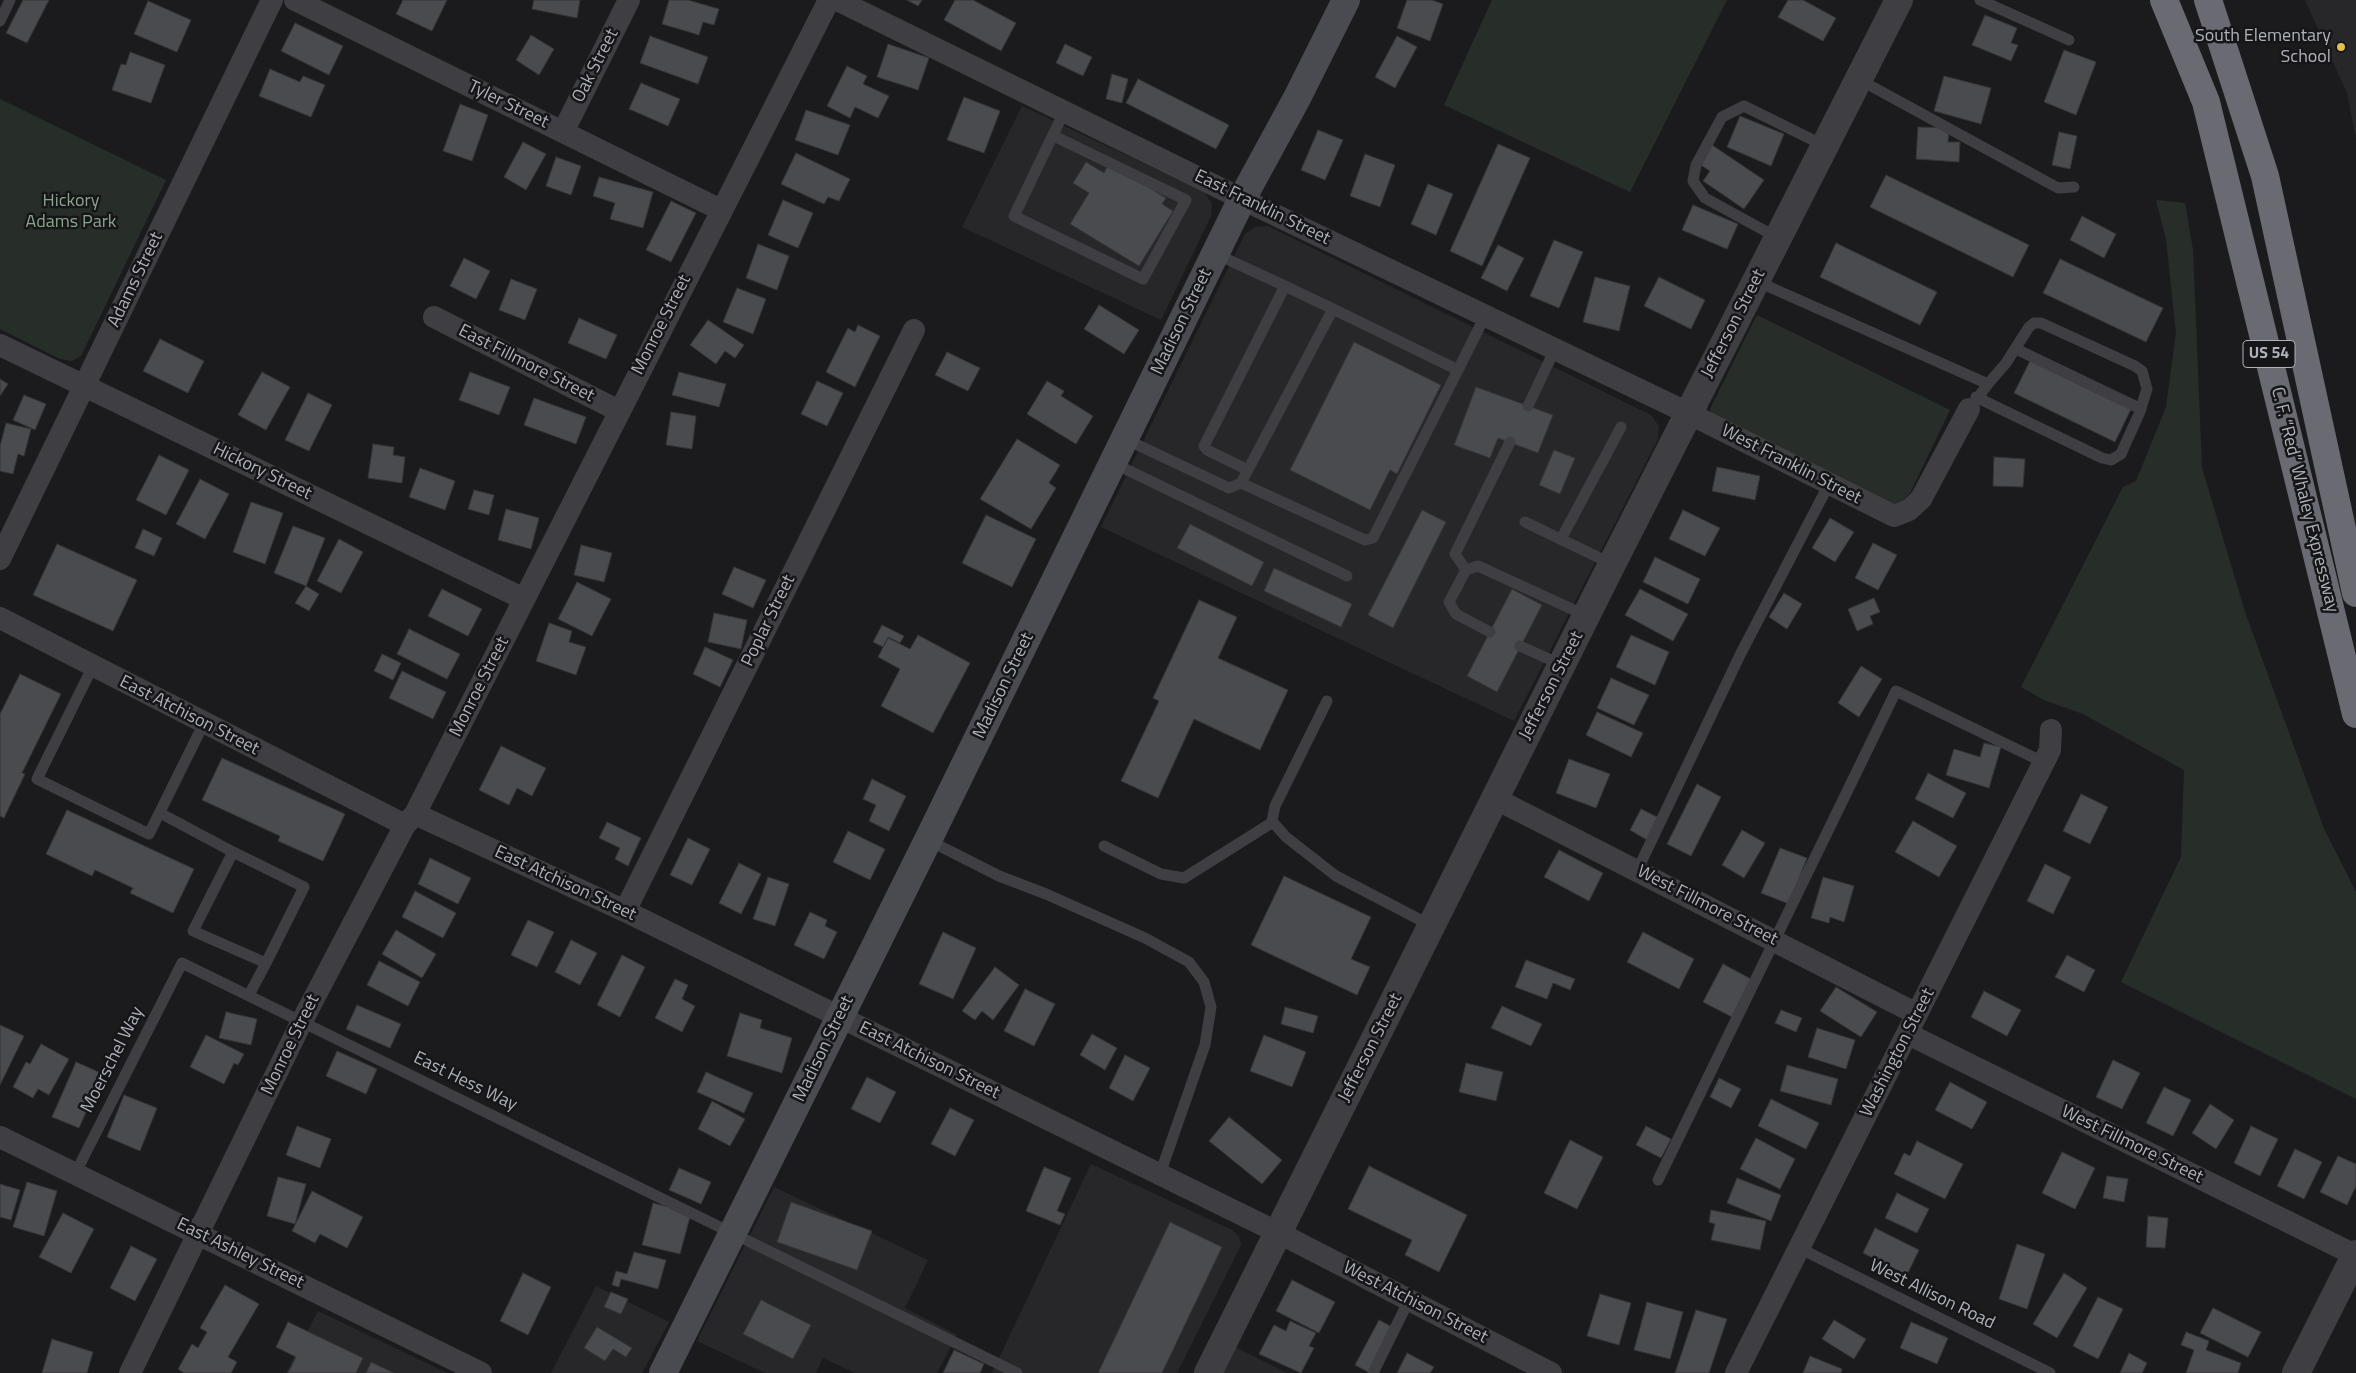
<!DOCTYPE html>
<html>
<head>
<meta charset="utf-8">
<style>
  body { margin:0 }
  canvas { display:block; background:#1b1b1d }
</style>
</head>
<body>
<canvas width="2356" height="1373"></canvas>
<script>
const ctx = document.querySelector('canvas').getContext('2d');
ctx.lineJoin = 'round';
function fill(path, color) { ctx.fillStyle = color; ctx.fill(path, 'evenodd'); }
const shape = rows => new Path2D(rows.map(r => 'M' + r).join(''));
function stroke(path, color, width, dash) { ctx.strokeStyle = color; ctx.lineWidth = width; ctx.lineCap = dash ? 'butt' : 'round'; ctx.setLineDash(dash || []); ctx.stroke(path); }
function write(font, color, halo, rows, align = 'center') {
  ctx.font = font + ' "Titillium Web",sans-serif'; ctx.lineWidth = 5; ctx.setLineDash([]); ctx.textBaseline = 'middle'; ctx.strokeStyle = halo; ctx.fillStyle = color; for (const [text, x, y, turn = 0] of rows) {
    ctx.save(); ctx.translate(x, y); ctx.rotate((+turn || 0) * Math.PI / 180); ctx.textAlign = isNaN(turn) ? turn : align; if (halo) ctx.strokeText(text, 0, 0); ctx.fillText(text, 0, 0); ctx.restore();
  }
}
fill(shape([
  [2305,0,2356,0,2356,139,2347,93],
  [1022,106,1204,192,1212,204,1211,216,1161,320,962,227],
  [1268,226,1651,415,1659,426,1658,439,1514,721,1101,527,1245,234,1255,227],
  [1091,1164,1232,1230,1239,1236,1241,1245,1177,1373,992,1373],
  [774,1187,928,1260,905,1308,957,1335,937,1373,855,1373,823,1358,816,1373,765,1373,697,1341],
  [596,1286,669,1322,642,1373,551,1373],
  [318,1311,447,1373,286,1373],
  [1235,1347,1287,1373,1222,1373]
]), '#27272a');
fill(shape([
  [1492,0,1727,0,1630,192,1444,105],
  [0,99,166,180,81,356,72,361,60,359,0,329],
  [2156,200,2185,203,2193,250,2202,468,2245,612,2324,829,2356,892,2356,1099,2121,982,2181,857,2184,770,2083,714,2044,700,2021,687,2123,487,2136,481,2166,407,2176,333,2166,239],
  [1757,315,1950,410,1910,493,1901,502,1891,505,1713,419,1710,409]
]), '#272e29');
const building = shape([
  [23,0,49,0,27,43,6,33,23,0],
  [403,0,447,0,432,31,396,14,403,0],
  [534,0,580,0,577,18,532,9,534,0],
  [669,0,688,0,719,9,714,25,703,22,699,35,662,24,669,0],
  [907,0,922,0,918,6,907,0],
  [955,0,973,0,1016,23,1001,51,944,20,955,0],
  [1407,0,1432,0,1443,4,1430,41,1397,28,1407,0],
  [1788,0,1803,0,1836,18,1823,41,1778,17,1788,0],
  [148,1,191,20,177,52,134,34,148,1],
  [1985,15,2017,28,2011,43,2018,45,2011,61,1972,45,1985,15],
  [295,23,343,46,329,75,281,51,295,23],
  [531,35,554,49,539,75,516,60,531,35],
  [650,36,708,57,698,84,640,63,650,36],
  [1397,36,1417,47,1395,88,1375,77,1397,36],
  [888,44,929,58,918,90,877,77,888,44],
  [1065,44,1092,57,1083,76,1056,63,1065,44],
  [2064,50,2096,62,2076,115,2044,102,2064,50],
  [130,52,165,65,151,103,112,90,121,64,126,65,130,52],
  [847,66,867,76,863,84,889,96,878,118,855,107,850,118,827,106,847,66],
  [270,69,300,82,303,76,325,85,311,117,259,96,270,69],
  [1112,74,1128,79,1122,103,1106,99,1112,74],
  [1944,76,1991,88,1981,124,1934,111,1944,76],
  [1138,79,1229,125,1216,149,1126,103,1138,79],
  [641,83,680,99,668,126,629,109,641,83],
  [964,97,1000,111,984,153,947,140,964,97],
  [460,104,488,115,472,161,443,151,460,104],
  [806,110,850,125,838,155,795,140,806,110],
  [1740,116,1784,134,1771,166,1727,147,1740,116],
  [1918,127,1949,128,1948,142,1960,142,1959,162,1916,159,1918,127],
  [1318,130,1343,140,1325,180,1301,170,1318,130],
  [2059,132,2077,136,2070,169,2052,165,2059,132],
  [523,142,546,154,526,190,504,177,523,142],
  [1498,144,1530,158,1482,266,1450,251,1498,144],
  [1712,145,1764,180,1744,209,1703,181,1710,171,1699,164,1712,145],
  [796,153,850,179,839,201,828,197,824,204,781,184,796,153],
  [1365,154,1395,165,1380,207,1350,196,1365,154],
  [556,157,581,166,571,195,546,186,556,157],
  [1086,162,1104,173,1109,163,1166,198,1162,204,1173,211,1139,266,1070,224,1089,193,1073,183,1086,162],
  [1886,175,2029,245,2013,277,1870,207,1886,175],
  [599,177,653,192,643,228,610,219,615,203,593,196,599,177],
  [1428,184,1453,194,1436,235,1411,224,1428,184],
  [783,200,813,213,798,248,768,235,783,200],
  [671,201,696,213,671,262,646,250,671,201],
  [1693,205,1738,224,1727,249,1682,230,1693,205],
  [2082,216,2116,234,2104,258,2070,240,2082,216],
  [1554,240,1583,252,1559,308,1530,296,1554,240],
  [1836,243,1937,292,1920,325,1820,277,1836,243],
  [758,244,789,256,777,290,746,278,758,244],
  [1498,245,1524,258,1507,291,1481,278,1498,245],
  [464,258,490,271,476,299,450,286,464,258],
  [2060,259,2163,308,2146,342,2043,293,2060,259],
  [1595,277,1630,286,1619,331,1583,322,1595,277],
  [1659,277,1705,300,1691,329,1644,306,1659,277],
  [511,279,537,289,525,320,499,310,511,279],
  [737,288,766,299,753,334,723,322,737,288],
  [1099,305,1139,330,1124,354,1084,329,1099,305],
  [579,318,617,335,606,359,568,343,579,318],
  [708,320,744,345,735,358,725,351,716,364,690,345,708,320],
  [858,325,880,336,855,387,826,372,848,328,855,332,858,325],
  [160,339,204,361,188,393,143,371,160,339],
  [1354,342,1441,385,1397,474,1390,470,1370,510,1290,470,1354,342],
  [947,352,980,368,968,391,935,375,947,352],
  [2032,357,2132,407,2115,442,2014,393,2032,357],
  [262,372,290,387,266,430,238,415,262,372],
  [470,372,510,387,499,415,459,400,470,372],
  [679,372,726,384,719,407,672,395,679,372],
  [0,379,8,384,0,396,0,379],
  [817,381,843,393,827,426,801,414,817,381],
  [1047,381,1064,391,1061,396,1093,416,1076,444,1027,414,1047,381],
  [1476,387,1553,415,1538,453,1498,438,1490,458,1454,445,1476,387],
  [308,393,332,405,309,451,285,440,308,393],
  [24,395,46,404,35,430,13,420,24,395],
  [534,398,586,417,576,444,524,425,534,398],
  [671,412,696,416,692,449,666,445,671,412],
  [6,423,31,429,24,456,18,454,13,474,0,471,0,446,6,423],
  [1017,439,1060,465,1049,483,1056,488,1031,529,980,499,1017,439],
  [373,444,394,447,393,455,405,457,402,483,368,478,373,444],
  [1554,450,1575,458,1560,494,1539,485,1554,450],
  [159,455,189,470,166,515,136,500,159,455],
  [1994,457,2025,459,2023,487,1993,486,1994,457],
  [1717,467,1760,476,1755,500,1712,491,1717,467],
  [420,468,455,481,445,510,409,497,420,468],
  [200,479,229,494,205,539,176,524,200,479],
  [474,490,494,495,489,515,468,509,474,490],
  [251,502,283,513,265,564,233,552,251,502],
  [506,509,539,518,531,549,498,540,506,509],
  [1422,510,1446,522,1393,628,1368,615,1422,510],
  [1683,510,1720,528,1705,556,1669,539,1683,510],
  [986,515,1036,539,1012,587,962,563,986,515],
  [1830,518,1854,532,1835,562,1812,548,1830,518],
  [1190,524,1264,562,1252,586,1177,548,1190,524],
  [293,526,325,538,306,586,274,573,293,526],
  [143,529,162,538,154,556,135,548,143,529],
  [339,539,363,552,341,593,317,581,339,539],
  [1873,543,1897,555,1878,590,1855,578,1873,543],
  [57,544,137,580,113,631,33,595,57,544],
  [581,545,612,553,604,582,574,575,581,545],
  [1655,557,1700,579,1688,604,1643,582,1655,557],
  [734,567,766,580,753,608,722,594,734,567],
  [1274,568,1352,604,1341,627,1264,591,1274,568],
  [577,582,611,599,592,636,558,619,577,582],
  [306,586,319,594,309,611,295,603,306,586],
  [442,589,482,609,468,636,428,616,442,589],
  [1512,589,1542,605,1497,692,1467,676,1512,589],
  [1640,589,1688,614,1673,641,1625,615,1640,589],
  [1784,593,1802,604,1787,629,1769,617,1784,593],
  [1874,598,1880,612,1870,616,1873,624,1857,631,1848,609,1874,598],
  [1199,600,1237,617,1218,658,1288,690,1260,750,1194,719,1158,798,1121,781,1159,701,1153,698,1199,600],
  [714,613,747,620,741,649,708,642,714,613],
  [549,623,572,631,569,642,586,647,576,675,536,661,549,623],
  [882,625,904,636,900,643,888,637,883,647,873,642,882,625],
  [409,629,460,654,447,679,397,654,409,629],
  [918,635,970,663,933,733,881,706,900,669,878,657,888,638,910,649,918,635],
  [1631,635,1669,652,1655,685,1616,667,1631,635],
  [705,647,733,660,720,687,693,674,705,647],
  [382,654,401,663,393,680,374,671,382,654],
  [1861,666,1882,679,1859,717,1838,703,1861,666],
  [402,671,446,692,433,719,389,698,402,671],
  [20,674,61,694,22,773,25,774,4,818,0,816,0,714,20,674],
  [1611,678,1649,695,1634,725,1597,708,1611,678],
  [1597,712,1643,733,1631,757,1586,735,1597,712],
  [1984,743,2001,747,1989,788,1946,775,1954,749,1980,757,1984,743],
  [501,746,546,768,532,796,517,788,509,805,479,790,501,746],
  [222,758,345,814,323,861,278,841,280,836,202,800,222,758],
  [1569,759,1610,774,1596,808,1556,793,1569,759],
  [1928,773,1966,793,1953,818,1915,799,1928,773],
  [872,779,906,796,889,831,869,821,876,805,863,799,872,779],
  [1697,784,1721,797,1691,856,1667,844,1697,784],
  [2081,794,2108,807,2090,844,2063,831,2081,794],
  [1641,809,1659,818,1647,840,1630,830,1641,809],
  [67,810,194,869,173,913,130,893,133,888,95,870,92,876,46,854,67,810],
  [1913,821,1957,846,1939,877,1895,852,1913,821],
  [607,822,641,838,628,866,615,859,620,848,599,838,607,822],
  [1742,830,1765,843,1744,878,1722,865,1742,830],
  [848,831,885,849,870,880,833,862,848,831],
  [688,838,710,849,692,885,670,875,688,838],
  [1780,848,1807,858,1789,904,1761,893,1780,848],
  [1559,850,1603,873,1589,901,1544,877,1559,850],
  [430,858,471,878,458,904,418,884,430,858],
  [739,863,761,874,741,914,719,903,739,863],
  [2045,864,2071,877,2053,914,2027,901,2045,864],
  [1284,876,1371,917,1351,959,1370,967,1357,995,1251,945,1284,876],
  [768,877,789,884,775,926,753,919,768,877],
  [1823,877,1854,886,1844,922,1830,917,1829,923,1811,918,1823,877],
  [415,891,456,913,443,938,402,917,415,891],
  [810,912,827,920,825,926,837,932,824,959,794,945,810,912],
  [528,920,554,932,537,967,511,955,528,920],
  [396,930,436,954,422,978,382,954,396,930],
  [943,932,976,948,953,999,919,984,943,932],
  [1643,932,1694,959,1679,989,1627,962,1643,932],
  [571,940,597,953,580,985,555,972,571,940],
  [622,955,645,967,620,1017,597,1005,622,955],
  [2067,955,2095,970,2084,992,2055,977,2067,955],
  [1526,960,1575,979,1570,990,1553,983,1547,999,1515,987,1526,960],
  [379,961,420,982,408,1006,367,985,379,961],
  [1723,964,1751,979,1732,1017,1703,1002,1723,964],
  [995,967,1019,985,993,1020,982,1011,975,1020,962,1011,995,967],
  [675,979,688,985,682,999,695,1006,682,1032,655,1018,675,979],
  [1836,987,1877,1012,1861,1037,1820,1011,1836,987],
  [1025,989,1055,1004,1034,1046,1004,1031,1025,989],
  [1984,991,2021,1010,2007,1036,1971,1017,1984,991],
  [357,1005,401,1024,390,1048,346,1029,357,1005],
  [1502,1006,1542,1024,1531,1046,1491,1028,1502,1006],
  [1285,1007,1318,1016,1313,1033,1281,1024,1285,1007],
  [1781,1010,1802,1018,1796,1032,1775,1023,1781,1010],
  [226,1012,257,1019,251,1045,219,1038,226,1012],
  [740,1013,762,1020,760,1028,792,1038,782,1073,727,1056,740,1013],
  [0,1025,24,1036,0,1085,0,1025],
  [1817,1028,1855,1040,1846,1069,1808,1057,1817,1028],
  [1092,1034,1117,1048,1105,1070,1080,1055,1092,1034],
  [206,1035,244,1054,238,1065,234,1063,224,1084,190,1067,206,1035],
  [1264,1035,1306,1052,1292,1087,1250,1071,1264,1035],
  [41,1044,69,1059,49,1095,38,1089,33,1098,13,1087,26,1062,30,1064,41,1044],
  [337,1051,377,1069,366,1094,326,1076,337,1051],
  [1125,1055,1150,1068,1133,1101,1109,1088,1125,1055],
  [2113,1060,2140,1073,2122,1109,2096,1097,2113,1060],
  [76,1062,103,1074,79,1128,52,1117,76,1062],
  [1466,1063,1503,1072,1496,1101,1459,1092,1466,1063],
  [1787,1065,1838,1079,1831,1105,1780,1091,1787,1065],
  [706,1072,753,1093,744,1113,697,1092,706,1072],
  [867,1077,896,1092,880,1123,851,1109,867,1077],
  [1719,1078,1741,1089,1731,1108,1710,1097,1719,1078],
  [1950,1082,1987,1102,1972,1129,1935,1110,1950,1082],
  [2164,1087,2191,1100,2173,1136,2146,1123,2164,1087],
  [124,1095,157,1108,140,1151,107,1137,124,1095],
  [1771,1099,1819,1123,1806,1149,1758,1126,1771,1099],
  [712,1101,745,1119,730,1146,698,1129,712,1101],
  [2210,1104,2234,1120,2216,1149,2192,1133,2210,1104],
  [950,1108,974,1120,955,1156,931,1144,950,1108],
  [1229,1117,1282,1160,1262,1184,1209,1141,1229,1117],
  [297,1126,331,1139,320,1168,286,1155,297,1126],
  [1646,1126,1671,1139,1661,1158,1636,1145,1646,1126],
  [2251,1126,2278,1139,2260,1176,2234,1163,2251,1126],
  [1756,1138,1795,1159,1780,1189,1740,1169,1756,1138],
  [1570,1140,1603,1157,1577,1209,1544,1193,1570,1140],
  [1917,1141,1963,1164,1945,1199,1894,1174,1904,1153,1910,1156,1917,1141],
  [2295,1149,2322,1162,2304,1199,2277,1186,2295,1149],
  [2062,1152,2095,1168,2075,1209,2042,1193,2062,1152],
  [2338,1156,2356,1164,2356,1186,2347,1205,2320,1192,2338,1156],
  [1369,1166,1467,1215,1439,1272,1405,1255,1412,1240,1348,1209,1369,1166],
  [1044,1167,1071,1178,1057,1211,1065,1214,1060,1225,1026,1211,1044,1167],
  [679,1168,711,1182,701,1204,669,1190,679,1168],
  [2107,1176,2128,1179,2124,1202,2103,1198,2107,1176],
  [278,1177,306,1184,295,1224,267,1216,278,1177],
  [1737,1178,1781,1195,1771,1221,1727,1203,1737,1178],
  [27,1182,57,1191,44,1236,13,1227,27,1182],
  [0,1184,20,1190,11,1220,0,1217,0,1184],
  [312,1191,363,1217,347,1248,320,1234,315,1243,292,1231,312,1191],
  [1897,1193,1929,1209,1917,1233,1885,1218,1897,1193],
  [791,1202,872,1231,857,1270,777,1242,791,1202],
  [653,1203,691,1213,680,1254,642,1245,653,1203],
  [1711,1210,1766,1221,1760,1250,1711,1240,1715,1224,1709,1222,1711,1210],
  [63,1213,94,1229,71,1273,39,1257,63,1213],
  [2148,1216,2168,1218,2165,1248,2146,1247,2148,1216],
  [1170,1222,1222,1247,1162,1373,1098,1373,1170,1222],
  [1875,1228,1919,1250,1907,1275,1863,1253,1875,1228],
  [2017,1244,2045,1254,2027,1309,1999,1299,2017,1244],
  [131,1246,157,1259,135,1301,110,1288,131,1246],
  [634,1252,666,1260,658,1289,621,1279,619,1287,612,1285,616,1271,627,1274,634,1252],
  [523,1273,551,1287,528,1335,500,1321,523,1273],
  [2064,1273,2087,1288,2057,1338,2033,1324,2064,1273],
  [1292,1280,1335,1302,1319,1333,1276,1311,1292,1280],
  [225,1285,259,1304,228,1357,237,1362,231,1373,184,1373,178,1369,192,1344,198,1348,207,1332,200,1328,225,1285],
  [611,1292,628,1299,621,1314,604,1307,611,1292],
  [1600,1294,1631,1303,1619,1345,1587,1336,1600,1294],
  [2098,1297,2123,1309,2098,1359,2073,1346,2098,1297],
  [761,1300,811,1325,793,1359,743,1334,761,1300],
  [1647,1302,1683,1312,1670,1359,1634,1350,1647,1302],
  [2213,1308,2261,1332,2248,1357,2200,1333,2213,1308],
  [1696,1310,1727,1319,1709,1373,1675,1373,1696,1310],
  [1379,1320,1394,1328,1370,1373,1355,1365,1379,1320],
  [1834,1320,1866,1339,1854,1359,1822,1339,1834,1320],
  [1290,1321,1316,1333,1309,1346,1314,1348,1301,1373,1259,1354,1274,1325,1286,1331,1290,1321],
  [288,1322,363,1358,356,1373,288,1373,296,1357,276,1347,288,1322],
  [1911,1322,1948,1338,1937,1364,1900,1348,1911,1322],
  [597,1327,632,1348,626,1357,613,1349,605,1361,584,1348,597,1327],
  [2186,1332,2209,1341,2206,1350,2241,1363,2238,1373,2186,1373,2194,1350,2181,1345,2186,1332],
  [52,1339,93,1352,87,1373,42,1373,52,1339],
  [954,1350,984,1364,980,1373,943,1373,954,1350],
  [1407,1353,1434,1367,1430,1373,1397,1373,1407,1353],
  [2129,1353,2147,1363,2142,1373,2120,1373,2129,1353],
  [1810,1356,1842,1369,1841,1373,1803,1373,1810,1356],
  [371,1362,394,1373,366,1373,371,1362]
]);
fill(building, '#4a4b4f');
stroke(building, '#353538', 1);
stroke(shape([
  [1980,0,2069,40],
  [0,21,10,0],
  [1860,80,2058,188,2074,187],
  [1054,136,1186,200,1143,279,1014,216,1064,112],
  [1778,238,1705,198,1693,181,1696,165,1722,117,1744,106,1825,146],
  [1216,254,1285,286,1204,446,1207,450,1248,470],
  [1756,281,1988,384,1973,404],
  [1285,286,1333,309],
  [2016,349,2141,409],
  [1458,370,1333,309,1241,483,1365,540,1373,538,1458,370,1485,316],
  [1976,397,2102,458,2111,460,2121,454,2124,447,2139,414,2147,389,2142,371,2135,366,2041,323,2034,323,2029,327,2006,363,1988,384],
  [1528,406,1555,349],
  [1125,439,1229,488,1241,483],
  [1113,463,1347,576],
  [1525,522,1612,564],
  [1561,539,1621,427],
  [1466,570,1455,554,1510,442],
  [1490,632,1456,614,1449,602,1466,570,1478,566,1587,616],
  [1520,646,1562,665],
  [93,666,37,779,149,834,204,723],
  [1327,701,1275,806,1272,821,1286,837,1336,876,1432,926],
  [160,813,233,852,193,931,266,963,249,995],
  [928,840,999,876,1046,894,1145,938,1189,962,1204,982,1211,1007,1205,1045,1160,1174],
  [1104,846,1161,874,1184,878,1273,822],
  [233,852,304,887,266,963],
  [1637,871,1740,655,1829,484],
  [75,1174,182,963,1017,1373],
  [1658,1180,1896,691,2043,762],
  [1799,1248,2050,1373],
  [1373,1373,1409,1300]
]), '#3e3e43', 11);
stroke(shape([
  [295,0,721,210],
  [837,0,1242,199,1688,413,1894,516,1909,510,1921,499,1969,409],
  [563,132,629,0],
  [434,317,619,411],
  [0,345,524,599],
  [0,559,272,0],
  [0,618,405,825],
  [1496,799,1917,1014],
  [415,814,625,911,840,1017,1279,1233,1551,1373],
  [625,911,914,330],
  [1908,1034,2355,1255],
  [0,1137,481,1373],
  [130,1373,302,1021,405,825,415,814,829,0],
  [1736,1373,2050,750,2051,730]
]), '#3e3e43', 22);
stroke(shape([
  [1208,1373,1612,564,1899,0],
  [2296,1373,2356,1254]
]), '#3e3e43', 28);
stroke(shape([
  [663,1373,928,840,1242,199,1297,98,1346,0]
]), '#4a4b51', 28);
stroke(shape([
  [2164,0,2206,102,2356,714],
  [2208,0,2265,176,2356,593]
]), '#696a72', 28);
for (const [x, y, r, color] of [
  [2341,47,5,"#e1c04e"]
]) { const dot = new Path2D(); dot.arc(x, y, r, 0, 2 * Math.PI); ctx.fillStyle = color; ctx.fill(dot); stroke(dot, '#161618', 2); }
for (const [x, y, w] of [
  [2269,354,52]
]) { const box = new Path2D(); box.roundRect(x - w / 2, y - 13.5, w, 27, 4); ctx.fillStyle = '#161618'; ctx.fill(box); stroke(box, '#afb1bb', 1); }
write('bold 16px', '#afb1bb', null, [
  ["US 54",2269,354]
]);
write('18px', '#afb1bb', '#161618', [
  ["South Elementary",2331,37],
  ["School",2331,58]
], 'right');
write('18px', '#afb1bb', '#161618', [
  ["Oak Street",596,66,-63],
  ["Tyler Street",508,105,26],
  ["East Franklin Street",1262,208,26],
  ["Adams Street",136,280,-64],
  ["Madison Street",1182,322,-64],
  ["Jefferson Street",1734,324,-63],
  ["Monroe Street",662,325,-63],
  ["East Fillmore Street",526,364,27],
  ["West Franklin Street",1791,465,27],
  ["Hickory Street",262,472,26],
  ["C. F. “Red” Whaley Expressway",2304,500,76],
  ["Poplar Street",769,621,-64],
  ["Madison Street",1004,686,-64],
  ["Jefferson Street",1552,686,-63],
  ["Monroe Street",480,687,-63],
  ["East Atchison Street",189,716,27],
  ["East Atchison Street",565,884,25],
  ["West Fillmore Street",1707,906,27],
  ["Monroe Street",291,1045,-64],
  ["Jefferson Street",1371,1048,-63],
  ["Madison Street",824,1049,-64],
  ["Washington Street",1898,1053,-63],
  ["Moerschel Way",113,1060,-63],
  ["East Atchison Street",929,1061,26],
  ["East Hess Way",465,1082,26],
  ["West Fillmore Street",2132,1145,26],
  ["East Ashley Street",240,1254,26],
  ["West Allison Road",1932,1295,26],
  ["West Atchison Street",1415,1303,27]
]);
write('18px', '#88a48d', '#161618', [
  ["Hickory",71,202],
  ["Adams Park",71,223]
]);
</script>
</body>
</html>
